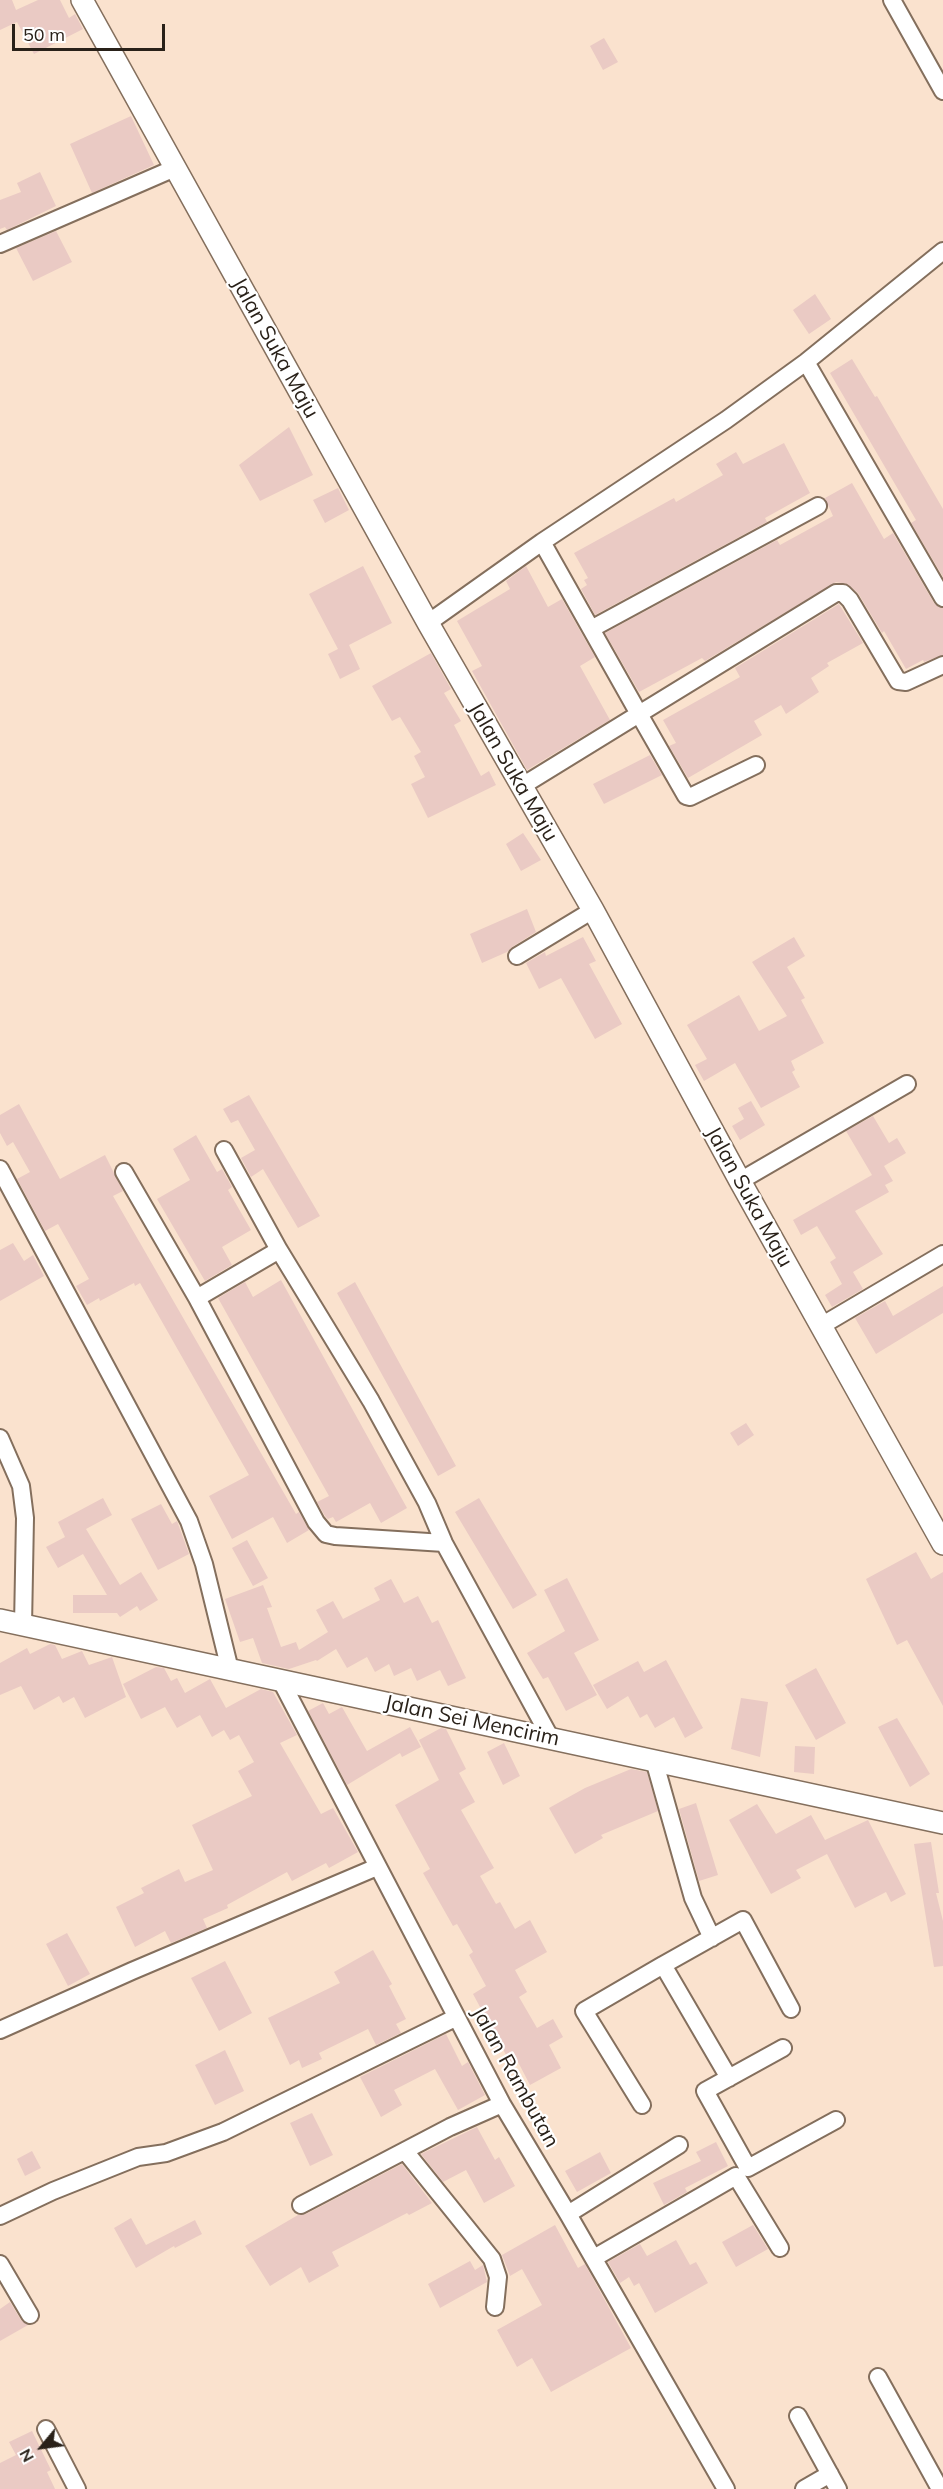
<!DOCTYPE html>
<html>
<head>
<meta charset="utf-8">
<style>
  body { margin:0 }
  #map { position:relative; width:943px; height:2489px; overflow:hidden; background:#fae2ce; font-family:Mulish,sans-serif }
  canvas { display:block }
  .north { position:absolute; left:12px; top:2417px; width:60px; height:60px; -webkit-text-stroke:4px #fff; paint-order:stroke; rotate:241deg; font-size:16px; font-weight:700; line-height:24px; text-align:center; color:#292119 }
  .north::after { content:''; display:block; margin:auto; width:21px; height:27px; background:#292119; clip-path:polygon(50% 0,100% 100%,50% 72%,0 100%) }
  .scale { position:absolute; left:12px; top:24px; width:153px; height:27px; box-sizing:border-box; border:3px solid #292119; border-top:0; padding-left:8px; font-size:18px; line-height:21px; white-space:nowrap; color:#292119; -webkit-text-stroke:4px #fff; paint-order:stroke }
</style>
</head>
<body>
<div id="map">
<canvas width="943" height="2489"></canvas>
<div class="north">N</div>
<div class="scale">50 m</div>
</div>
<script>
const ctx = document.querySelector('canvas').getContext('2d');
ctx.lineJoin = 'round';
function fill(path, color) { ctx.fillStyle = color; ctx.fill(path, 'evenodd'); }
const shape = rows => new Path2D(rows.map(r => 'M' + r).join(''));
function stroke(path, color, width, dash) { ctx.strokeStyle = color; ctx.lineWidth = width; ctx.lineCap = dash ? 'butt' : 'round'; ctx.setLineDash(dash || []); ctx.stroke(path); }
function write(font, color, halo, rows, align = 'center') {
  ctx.font = font + ' Mulish,sans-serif'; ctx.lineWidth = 4.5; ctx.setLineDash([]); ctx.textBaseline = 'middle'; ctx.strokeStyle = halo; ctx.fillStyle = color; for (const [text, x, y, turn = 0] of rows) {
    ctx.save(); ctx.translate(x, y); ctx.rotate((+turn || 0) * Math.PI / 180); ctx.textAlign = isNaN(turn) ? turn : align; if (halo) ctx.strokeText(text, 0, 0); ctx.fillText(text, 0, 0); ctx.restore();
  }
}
fill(shape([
  [0,0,12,0,16,10,38,0,60,0,69,18,75,14,83,29,34,54,17,22,0,30],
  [604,38,618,62,603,70,590,46],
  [131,116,154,165,92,193,70,144],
  [40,172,56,206,7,230,5,227,0,229,0,200,21,192,17,183],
  [56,231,72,262,33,281,16,248],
  [815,294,831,319,809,334,793,310],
  [852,359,875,397,877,396,943,509,943,577,911,523,916,520,830,373],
  [289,427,313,475,260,501,239,465],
  [784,443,810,493,765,518,767,522,595,615,581,589,587,585,584,580,588,578,574,553,674,498,676,502,723,475,716,464,736,452,743,464],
  [852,483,884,539,893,533,934,603,943,608,943,655,924,662,923,660,906,669,884,631,882,633,858,593,847,584,836,582,705,661,702,658,639,692,605,633,777,540,780,545,833,516,825,498],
  [338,488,349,510,325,523,313,500],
  [363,566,392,623,349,645,360,669,340,679,328,654,338,649,309,594],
  [526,566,548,607,562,599,595,657,580,666,610,720,527,770,472,671,482,666,457,621,510,589,506,581],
  [839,604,863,643,827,663,829,666,811,678,819,692,786,714,781,705,754,721,762,735,688,778,669,746,676,743,663,720,740,677,735,668],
  [431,653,451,689,444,693,461,721,454,725,481,776,489,771,496,785,428,818,411,784,425,777,414,756,421,752,400,717,392,721,372,686],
  [650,755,662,775,604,804,593,784],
  [523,833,541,860,521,871,506,844],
  [527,909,536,932,512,947,507,952,482,963,470,934],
  [583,937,596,961,589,964,622,1024,595,1039,561,978,539,989,526,963,545,952,546,956],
  [794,937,805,956,787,967,805,998,801,1000,824,1043,791,1061,795,1070,792,1072,800,1087,761,1108,735,1063,704,1081,695,1065,707,1059,687,1025,739,995,759,1031,787,1016,752,962],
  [249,1095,320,1216,298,1228,263,1169,251,1177,241,1158,255,1150,238,1120,231,1123,223,1109],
  [751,1101,765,1125,740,1140,732,1126,744,1119,738,1108],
  [19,1104,60,1179,105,1155,123,1191,113,1196,296,1514,299,1512,309,1530,287,1543,273,1517,232,1539,209,1496,249,1475,140,1283,135,1286,134,1283,100,1301,99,1298,87,1305,76,1286,89,1279,58,1224,45,1231,17,1179,30,1172,13,1142,7,1146,0,1133,0,1115],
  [873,1116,889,1143,897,1138,906,1153,884,1166,893,1181,885,1185,889,1192,855,1211,883,1254,853,1272,863,1289,832,1307,825,1295,842,1284,830,1262,836,1258,817,1226,801,1235,793,1220,872,1175,846,1131],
  [196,1135,217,1172,222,1169,232,1187,228,1190,251,1230,222,1247,232,1265,205,1281,157,1199,190,1180,173,1149],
  [13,1243,24,1261,33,1255,44,1276,0,1301,0,1250],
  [281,1280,407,1508,381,1523,370,1503,336,1522,333,1517,328,1519,325,1516,317,1502,329,1496,218,1298,245,1282,253,1297],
  [355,1282,456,1466,438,1476,337,1293],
  [943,1286,943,1313,876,1354,855,1318,885,1301,893,1316],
  [746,1423,754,1435,738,1446,730,1433],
  [103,1498,112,1515,86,1529,120,1585,141,1572,158,1600,140,1611,137,1606,120,1617,117,1613,73,1613,73,1595,107,1595,83,1554,58,1568,46,1547,65,1537,58,1522],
  [479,1498,537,1595,513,1609,455,1512],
  [161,1504,172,1524,177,1521,189,1554,158,1570,131,1519],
  [247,1540,268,1578,253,1586,232,1548],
  [916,1552,931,1579,943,1572,943,1706,907,1640,897,1645,866,1579],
  [567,1578,599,1640,574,1653,597,1695,566,1711,548,1677,543,1679,527,1653,565,1631,544,1590],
  [391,1579,404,1603,418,1596,432,1623,438,1620,466,1678,448,1686,440,1670,417,1681,411,1668,394,1676,389,1664,375,1672,367,1657,347,1668,336,1649,317,1661,316,1660,289,1669,262,1663,253,1638,240,1642,225,1599,263,1585,272,1607,267,1608,281,1647,296,1642,299,1650,328,1632,316,1610,333,1601,343,1619,380,1600,374,1588],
  [50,1644,55,1645,62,1659,82,1651,89,1665,112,1657,126,1697,85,1718,74,1697,63,1703,59,1696,34,1710,21,1686,0,1695,0,1663,27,1648,30,1654],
  [666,1660,703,1728,685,1738,674,1717,655,1728,647,1714,640,1718,628,1696,607,1709,593,1685,638,1661,644,1672],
  [156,1667,164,1668,171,1681,177,1678,185,1693,210,1679,226,1708,261,1689,273,1692,297,1735,280,1743,321,1814,333,1808,358,1852,329,1868,326,1863,292,1881,287,1872,227,1905,228,1908,203,1919,207,1928,171,1943,165,1931,135,1947,116,1907,144,1893,141,1888,179,1869,185,1882,213,1870,192,1825,252,1796,238,1771,254,1762,239,1735,230,1740,224,1730,212,1737,200,1715,177,1728,165,1707,141,1719,123,1684],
  [816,1668,846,1723,816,1740,785,1685],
  [741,1698,768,1702,760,1757,731,1749],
  [323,1703,329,1714,342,1707,367,1751,410,1727,421,1747,402,1757,400,1753,347,1785,308,1711],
  [897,1718,930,1774,910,1787,878,1727],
  [441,1728,446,1729,466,1769,459,1773,475,1802,461,1810,494,1868,480,1876,496,1904,500,1902,515,1929,530,1920,547,1952,515,1970,527,1992,519,1997,537,2028,553,2019,563,2037,549,2045,561,2068,530,2085,518,2062,512,2066,473,1994,486,1986,469,1955,473,1952,457,1924,453,1926,423,1873,430,1869,395,1805,439,1780,419,1740],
  [504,1743,520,1776,503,1785,487,1752],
  [795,1746,815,1747,814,1774,794,1772],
  [631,1769,647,1772,658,1811,601,1835,603,1838,575,1854,549,1808,585,1788],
  [696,1803,718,1875,699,1881,679,1809],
  [757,1804,776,1834,811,1815,825,1840,868,1820,906,1894,891,1902,886,1892,855,1908,827,1854,796,1870,801,1878,771,1894,729,1820],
  [931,1842,939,1893,936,1893,943,1921,943,1966,934,1967,914,1844],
  [67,1933,90,1974,68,1986,46,1944],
  [373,1950,392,1984,389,1986,406,2019,396,2024,401,2033,376,2045,368,2029,319,2053,322,2059,302,2068,299,2060,290,2065,268,2018,340,1983,334,1972],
  [225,1961,252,2013,219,2031,191,1978],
  [446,2034,462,2066,468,2062,485,2095,458,2110,435,2069,394,2090,402,2105,381,2117,360,2077],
  [225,2050,244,2091,215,2105,195,2065],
  [312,2113,333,2155,310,2166,290,2123],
  [477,2127,495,2160,499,2157,515,2186,484,2203,466,2170,443,2182,421,2154],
  [716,2142,728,2166,685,2188,687,2192,664,2205,653,2183,701,2161,696,2152],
  [32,2151,41,2168,25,2176,17,2159],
  [600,2152,611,2173,577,2192,565,2171],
  [402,2164,432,2203,409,2215,407,2213,332,2252,339,2266,309,2283,301,2267,270,2286,245,2246,298,2215,306,2214],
  [131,2218,146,2245,195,2220,202,2234,175,2248,174,2246,136,2268,114,2228],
  [555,2225,578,2268,585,2264,631,2348,551,2392,532,2358,517,2367,497,2330,542,2305,522,2269,510,2276,502,2255],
  [753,2225,768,2249,736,2267,722,2242],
  [676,2240,690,2265,696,2262,708,2283,655,2313,639,2283,634,2286,629,2277,620,2283,608,2262,640,2244,647,2256],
  [470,2261,475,2270,483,2265,487,2282,440,2308,428,2284],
  [10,2302,21,2320,28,2325,0,2341,0,2309],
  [32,2431,51,2470,47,2472,55,2489,0,2489,0,2463,16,2455,9,2442]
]), '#eacac4');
const minor = shape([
  [892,0,943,91],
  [0,244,175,168],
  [806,362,943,598],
  [542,542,639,714,836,593,843,593,850,600,898,681,906,682,943,665],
  [428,623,542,542,726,420,806,362,943,251],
  [591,629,818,506],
  [522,786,639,714,686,796,690,797,756,765],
  [517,956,593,910],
  [224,1150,279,1250,371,1401,427,1503,444,1543,550,1737],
  [0,1169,189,1521,204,1564,230,1670],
  [124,1172,197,1298,316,1522,326,1534,335,1536,444,1543],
  [740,1181,907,1084],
  [197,1298,279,1250],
  [821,1326,943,1254],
  [0,1438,21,1486,25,1518,23,1626],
  [280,1679,502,2104,568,2214,726,2489],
  [654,1760,693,1898,712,1938],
  [663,1965,743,1920,791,2009],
  [0,2030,132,1971,377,1867],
  [783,2048,705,2091,748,2168,836,2120],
  [642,2105,584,2011,663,1965,729,2078],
  [405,2151,492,2259,498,2277,495,2307],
  [301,2205,450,2127,502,2104],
  [568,2214,679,2145],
  [0,2216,53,2191,138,2157,166,2153,223,2132,455,2018],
  [594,2258,736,2176,780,2248],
  [0,2264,30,2315],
  [878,2377,940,2489],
  [798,2416,838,2489],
  [46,2429,77,2489],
  [804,2489,830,2474]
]);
const tertiary = shape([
  [82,0,428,623,593,910,740,1181,943,1544],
  [0,1620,943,1823]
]);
stroke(minor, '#846f5d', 20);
stroke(tertiary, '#846f5d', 24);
stroke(minor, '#fff', 16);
stroke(tertiary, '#fff', 21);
write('21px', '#292119', '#fff', [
  ["Jalan Suka Maju",275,348,61],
  ["Jalan Suka Maju",513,772,60],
  ["Jalan Suka Maju",749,1197,61],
  ["Jalan Sei Mencirim",472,1721,12],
  ["Jalan Rambutan",515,2077,61]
]);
</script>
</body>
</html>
